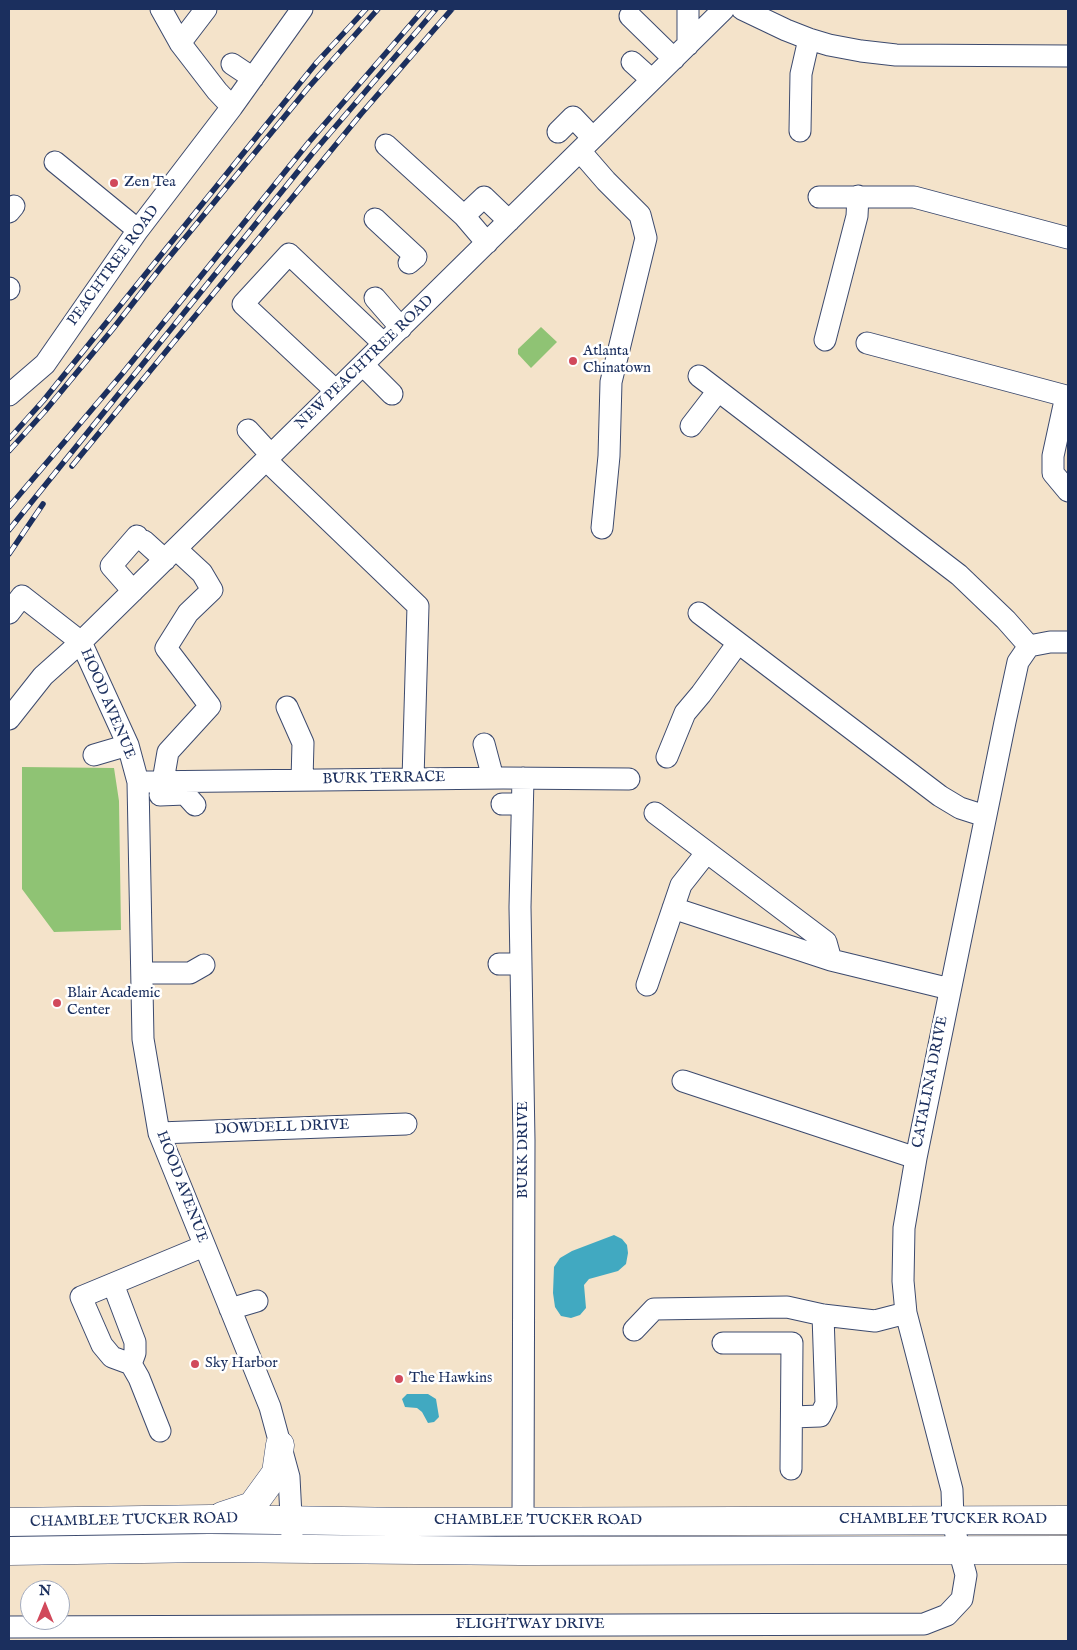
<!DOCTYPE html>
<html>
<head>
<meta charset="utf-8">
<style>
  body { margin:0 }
  #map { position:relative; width:1077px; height:1650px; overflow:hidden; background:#f4e3ca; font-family:"IM FELL English",serif }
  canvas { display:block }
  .frame { position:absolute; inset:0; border:10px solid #1b2f5e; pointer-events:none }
  .north { position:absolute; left:20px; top:1580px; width:50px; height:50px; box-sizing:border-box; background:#fff; border:1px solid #a4acbf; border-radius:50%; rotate:0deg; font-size:14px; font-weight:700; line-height:20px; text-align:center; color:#1b2f5e }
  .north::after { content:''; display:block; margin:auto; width:18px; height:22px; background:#d1495b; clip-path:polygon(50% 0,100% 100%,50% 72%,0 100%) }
</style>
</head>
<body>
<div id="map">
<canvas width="1077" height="1650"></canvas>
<div class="frame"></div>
<div class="north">N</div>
</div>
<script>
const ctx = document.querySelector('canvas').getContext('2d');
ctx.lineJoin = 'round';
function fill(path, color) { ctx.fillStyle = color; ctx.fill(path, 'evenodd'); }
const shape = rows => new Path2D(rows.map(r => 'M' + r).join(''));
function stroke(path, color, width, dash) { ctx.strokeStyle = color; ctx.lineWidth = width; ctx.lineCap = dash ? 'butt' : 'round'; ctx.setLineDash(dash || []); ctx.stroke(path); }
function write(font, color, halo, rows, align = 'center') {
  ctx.font = font + ' "IM FELL English",serif'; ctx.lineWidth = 5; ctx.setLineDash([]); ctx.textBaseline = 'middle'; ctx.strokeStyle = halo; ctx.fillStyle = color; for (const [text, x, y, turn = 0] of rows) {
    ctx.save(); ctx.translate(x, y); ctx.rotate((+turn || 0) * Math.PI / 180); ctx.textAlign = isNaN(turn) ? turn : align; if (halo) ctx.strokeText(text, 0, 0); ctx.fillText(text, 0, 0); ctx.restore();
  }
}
fill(shape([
  [541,327,557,342,531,368,518,354,518,349],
  [22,767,114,768,119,801,121,930,54,932,22,889]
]), '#8fc374');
fill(shape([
  [614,1235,622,1239,627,1245,628,1253,626,1264,618,1271,589,1279,584,1285,586,1308,580,1315,571,1318,561,1316,555,1307,553,1293,554,1267,560,1258,572,1251],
  [407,1394,428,1394,436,1399,439,1417,434,1422,428,1423,422,1412,417,1408,405,1407,402,1399]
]), '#41a9c1');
const minor = shape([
  [161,9,180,43,217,91,232,107],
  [742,9,786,30,809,39,829,45,861,51,896,55,1068,56],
  [630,16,674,59],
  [180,43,206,9],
  [688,45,688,9],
  [632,62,652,80],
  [232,64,253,78],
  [800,131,801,74,809,39],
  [558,132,573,117,593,138],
  [386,145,464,216,484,197,509,221],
  [580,151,606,181,640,215,646,238,611,382,609,456,602,528],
  [55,162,138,230],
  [819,197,914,197,1068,238],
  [9,212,14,206],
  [464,216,487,243],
  [375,219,416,257,409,263],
  [9,288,9,289],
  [375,298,401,328],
  [825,340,857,216,858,196],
  [867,343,1066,396,1053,456,1053,473,1068,491],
  [363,365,392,394],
  [699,376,959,575,1006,620,1029,646],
  [336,391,243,304,289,254,384,344],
  [9,395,45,364,138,230,232,107,302,9],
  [691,426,718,391],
  [248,430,271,455],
  [266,460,418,606,413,779],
  [144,541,165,560],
  [133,591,111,566,137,536],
  [9,613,22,596,81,642,128,745,138,782,143,1039,159,1133,270,1407,289,1477,292,1536],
  [699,613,940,796,960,808,985,816],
  [1029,646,1050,642,1068,642],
  [287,707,303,743,302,780],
  [9,719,43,676,81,642,724,9],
  [484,744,493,778],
  [94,755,128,745],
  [667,757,685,713,701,694,738,643],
  [163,781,168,752,210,706,166,648,188,613,212,590,202,573,176,549],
  [138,782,503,778,629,779],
  [160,795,185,794,195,805],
  [502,804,522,804],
  [655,813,826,942,831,960,950,989],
  [673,908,831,960],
  [499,964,521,964],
  [142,973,190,973,204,965],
  [647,985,681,885,707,852],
  [683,1081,916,1158],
  [159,1133,406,1124],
  [113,1284,135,1342,135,1353,131,1364],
  [230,1309,257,1301],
  [634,1330,654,1309,787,1307,823,1315,875,1321,906,1313],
  [723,1343,792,1343,791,1469],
  [792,1417,820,1416,826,1404,823,1315],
  [160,1431,139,1378,131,1364,112,1357,102,1345,81,1297,204,1246],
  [523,1521,524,1140,520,907,523,778],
  [9,1627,924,1624,947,1615,962,1599,966,1575,959,1550,953,1520,952,1490,906,1313,903,1281,904,1228,916,1158,1005,722,1018,662,1029,646]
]);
const major = shape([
  [222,1516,252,1506,276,1473,280,1445],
  [9,1522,211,1519,408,1522,1068,1520],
  [9,1551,209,1548,521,1551,1068,1550]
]);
stroke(minor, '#3c4a6e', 23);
stroke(major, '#3c4a6e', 29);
stroke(minor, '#fff', 21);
stroke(major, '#fff', 28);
const rail = shape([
  [9,439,43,401,317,62,366,9],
  [9,451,45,411,112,330,162,266,308,88,378,9],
  [72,466,361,114,452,9],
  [9,507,122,374,309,142,424,9],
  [9,530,312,154,436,9],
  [9,554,43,504]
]);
stroke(rail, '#1b2f5e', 5.5);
stroke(rail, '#fff', 4, [11]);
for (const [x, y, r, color] of [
  [114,183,5,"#d1495b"],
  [573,361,5,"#d1495b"],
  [57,1003,5,"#d1495b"],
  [195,1364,5,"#d1495b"],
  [399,1379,5,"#d1495b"]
]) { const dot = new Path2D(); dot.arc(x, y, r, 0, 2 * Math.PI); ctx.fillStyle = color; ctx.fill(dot); stroke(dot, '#fff', 2); }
write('15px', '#1b2f5e', '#fff', [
  ["Zen Tea",124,183],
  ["Atlanta",583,352],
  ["Chinatown",583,369],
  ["Blair Academic",67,994],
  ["Center",67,1011],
  ["Sky Harbor",205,1364],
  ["The Hawkins",409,1379]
], 'left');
write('15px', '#1b2f5e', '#fff', [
  ["PEACHTREE ROAD",114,266,-54],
  ["NEW PEACHTREE ROAD",365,363,-44],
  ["HOOD AVENUE",107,704,67],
  ["BURK TERRACE",384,779,-1],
  ["CATALINA DRIVE",931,1082,-79],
  ["DOWDELL DRIVE",282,1128,-2],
  ["BURK DRIVE",524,1150,-90],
  ["HOOD AVENUE",181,1187,69],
  ["CHAMBLEE TUCKER ROAD",943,1520],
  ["CHAMBLEE TUCKER ROAD",134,1521,-1],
  ["CHAMBLEE TUCKER ROAD",538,1521],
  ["FLIGHTWAY DRIVE",530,1625]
]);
</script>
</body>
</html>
